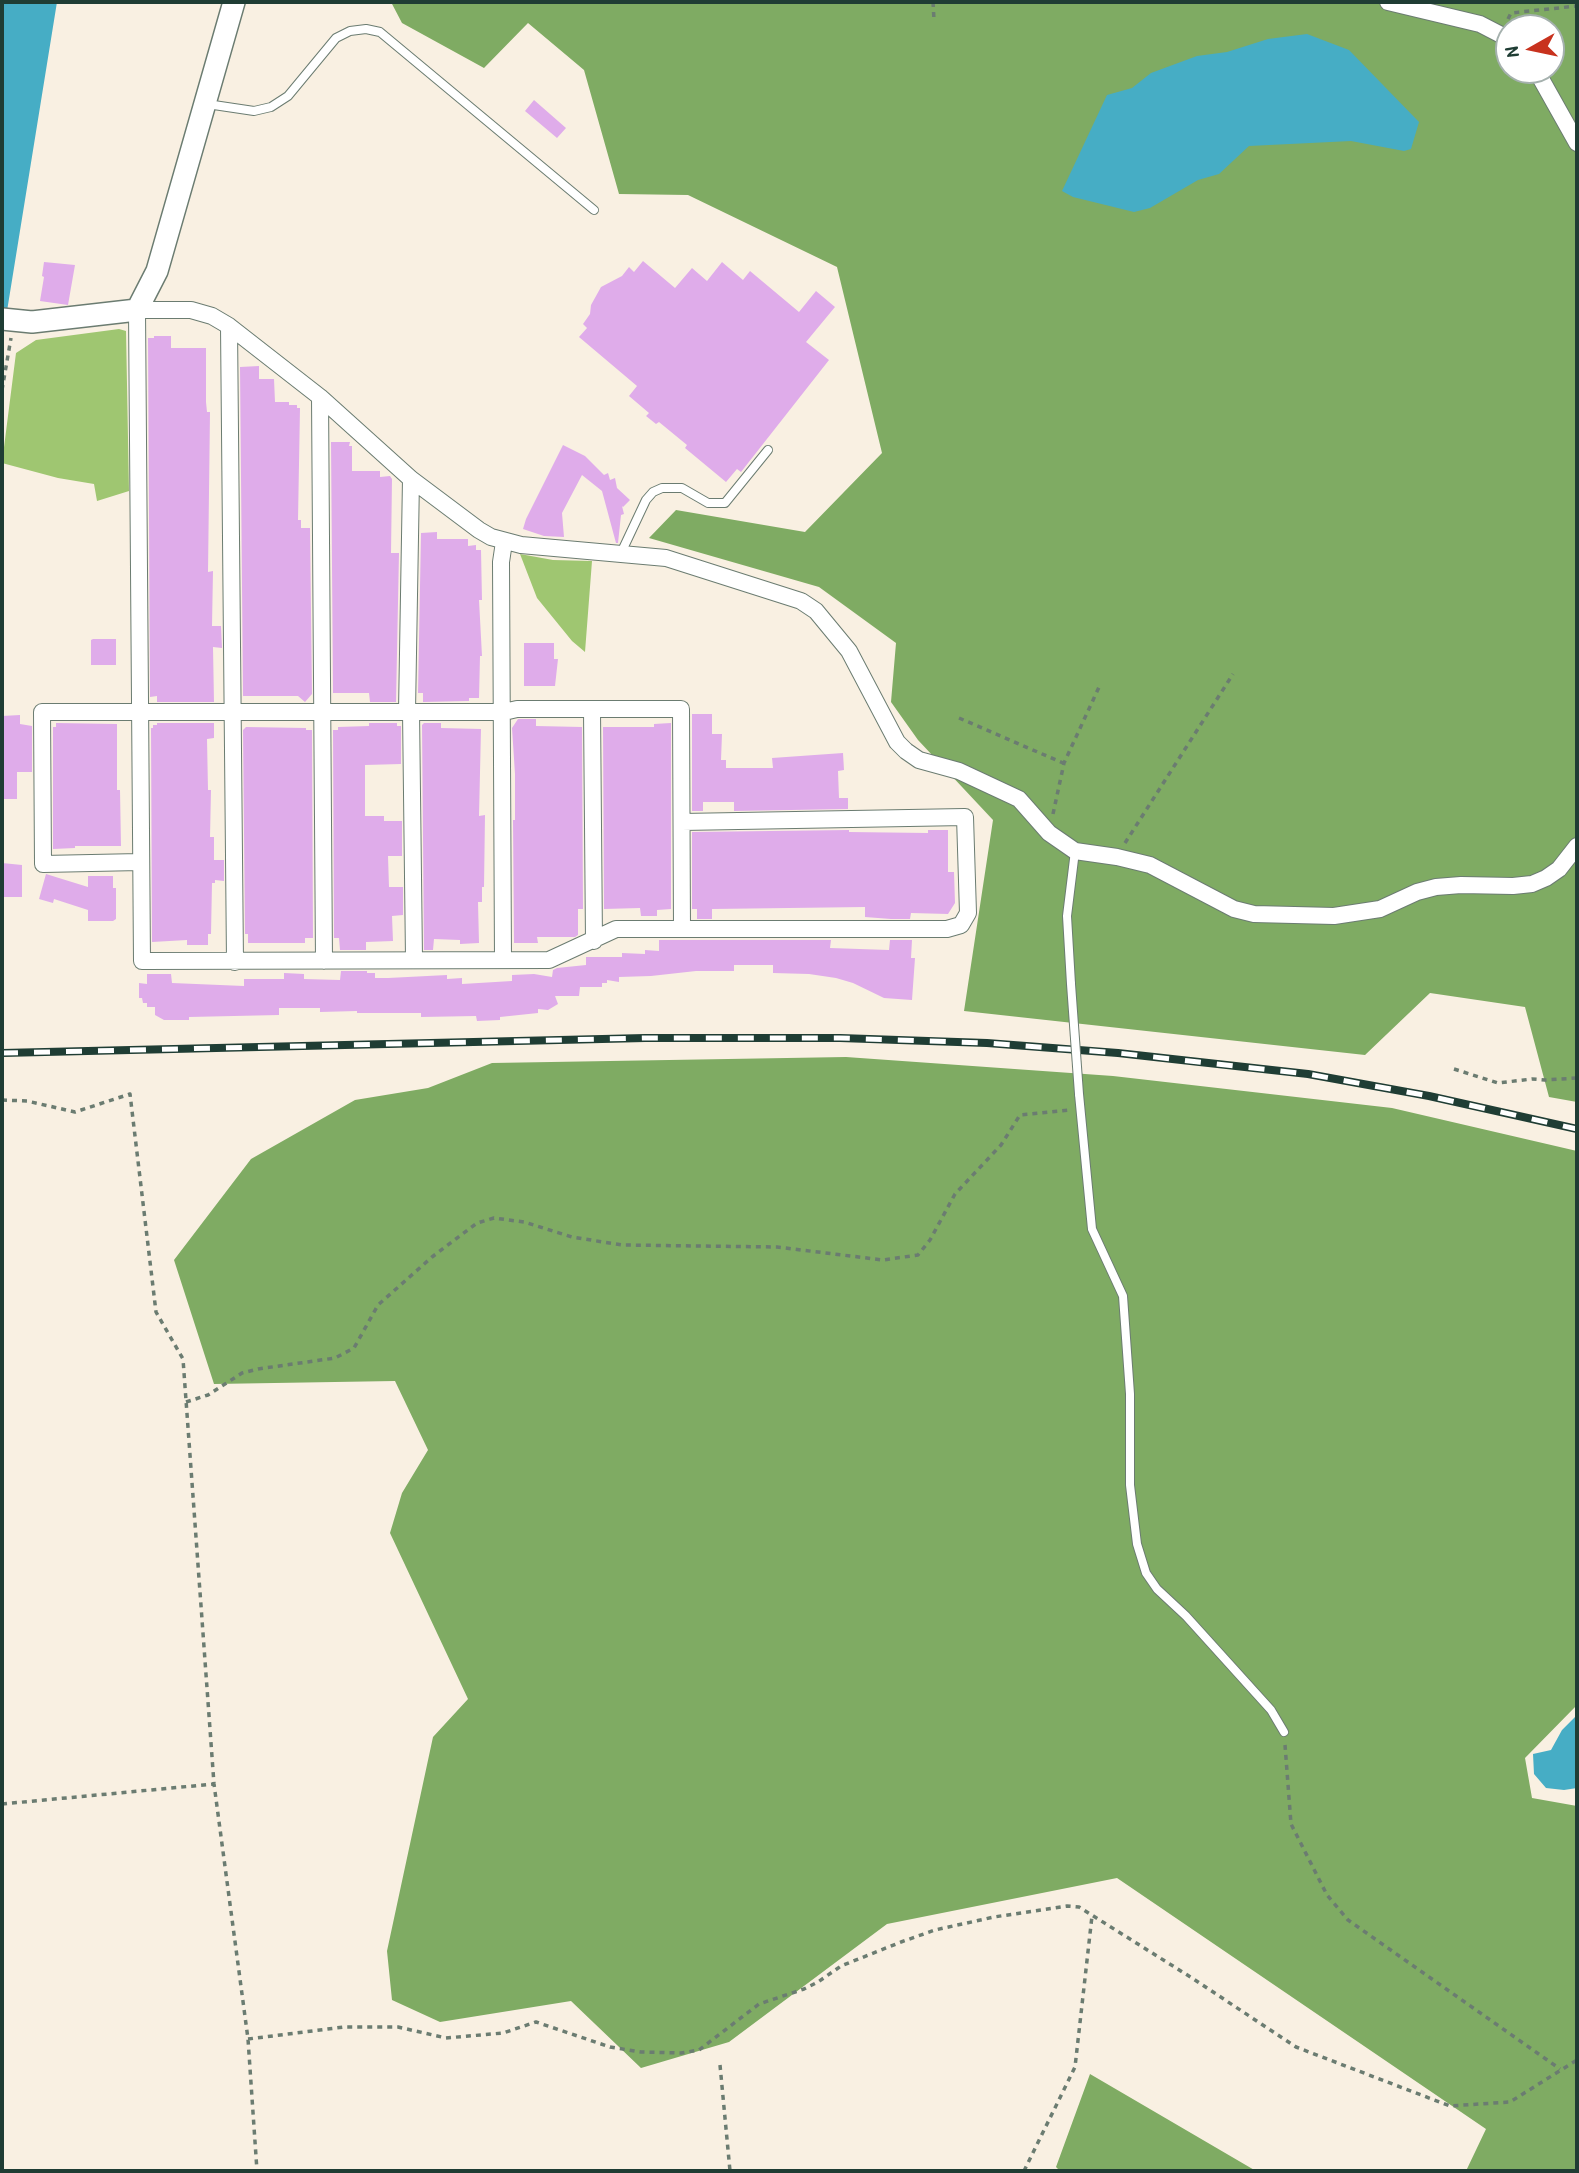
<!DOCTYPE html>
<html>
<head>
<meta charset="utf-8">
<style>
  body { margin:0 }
  #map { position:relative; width:1579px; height:2173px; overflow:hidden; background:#f9f0e2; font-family:"Patrick Hand",sans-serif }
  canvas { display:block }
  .frame { position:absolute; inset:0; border:4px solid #1f3d34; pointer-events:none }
  .north { position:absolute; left:1495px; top:14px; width:70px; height:70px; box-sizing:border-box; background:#fff; border:2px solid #a5b1ae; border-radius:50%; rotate:261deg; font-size:19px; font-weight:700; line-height:28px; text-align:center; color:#1f3d34 }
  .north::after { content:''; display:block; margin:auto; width:24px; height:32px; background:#c8321e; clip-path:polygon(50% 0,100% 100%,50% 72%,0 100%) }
</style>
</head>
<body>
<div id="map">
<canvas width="1579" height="2173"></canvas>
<div class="frame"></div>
<div class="north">N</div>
</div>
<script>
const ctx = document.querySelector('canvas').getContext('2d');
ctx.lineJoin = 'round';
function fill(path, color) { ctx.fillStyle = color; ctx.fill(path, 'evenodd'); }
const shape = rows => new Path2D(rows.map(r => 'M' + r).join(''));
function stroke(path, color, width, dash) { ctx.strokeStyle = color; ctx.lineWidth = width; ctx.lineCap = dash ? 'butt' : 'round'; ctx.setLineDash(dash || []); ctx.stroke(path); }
fill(shape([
  [119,329,126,331,129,491,97,501,94,484,58,478,2,463,16,353,36,340],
  [520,554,553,560,592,561,585,652,572,641,537,598]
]), '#9fc671');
fill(shape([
  [391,2,1577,2,1577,1102,1549,1097,1525,1007,1430,993,1365,1055,964,1011,993,820,918,740,891,702,896,643,819,587,649,538,676,510,805,532,882,453,837,267,688,195,619,194,584,70,528,23,484,68,402,23],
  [1509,28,1551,28,1551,70,1509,70],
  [846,1057,1113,1076,1392,1108,1577,1151,1577,1705,1525,1758,1532,1798,1577,1806,1577,2171,1466,2171,1486,2129,1117,1878,887,1924,729,2042,641,2068,571,2001,440,2022,392,2000,387,1951,433,1737,468,1699,390,1533,402,1493,428,1450,395,1381,214,1384,174,1260,251,1159,355,1100,428,1088,492,1063],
  [1090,2074,1256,2171,1060,2171,1056,2167]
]), '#7fab63');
fill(shape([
  [2,2,57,2,2,342],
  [1307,34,1349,50,1419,122,1411,149,1404,151,1351,141,1249,146,1219,174,1198,180,1150,208,1134,212,1073,197,1062,191,1107,95,1132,88,1151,73,1197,56,1227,52,1268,39],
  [1575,1717,1577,1717,1577,1788,1564,1790,1546,1788,1534,1774,1533,1754,1551,1750,1562,1730]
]), '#46adc5');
fill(shape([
  [534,100,566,128,557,138,525,111],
  [643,261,675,288,692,268,707,281,722,262,743,280,750,271,799,312,816,291,835,307,806,342,829,360,741,472,737,469,726,482,685,448,687,445,659,422,656,424,646,416,649,413,629,396,637,386,579,337,587,328,583,324,590,314,591,305,601,287,622,276,629,267,634,272],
  [44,262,75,265,68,305,40,301,44,277,42,276],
  [154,336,171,336,171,348,206,348,206,402,207,412,210,412,208,572,213,571,212,626,221,626,222,648,213,647,214,702,157,702,157,696,150,697,148,338,154,338],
  [259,366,259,379,274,379,275,402,289,402,289,405,297,405,297,408,300,408,298,520,301,520,301,528,310,528,312,694,305,702,298,696,243,696,240,367],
  [331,442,350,442,349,446,352,446,352,471,380,471,380,477,390,476,392,479,391,553,399,553,396,702,370,702,369,693,333,693],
  [563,445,585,456,604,475,608,473,610,480,615,478,617,488,630,500,623,507,622,506,624,514,621,515,618,543,616,543,602,491,582,475,562,513,564,537,544,536,523,529,526,519],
  [437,532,437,539,468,539,468,546,476,545,476,550,481,550,482,600,479,600,482,656,480,656,479,698,469,698,469,701,423,702,423,693,418,693,421,533],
  [93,639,116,639,116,665,91,665,91,640],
  [524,643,554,643,554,659,558,659,555,686,524,686],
  [692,714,712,714,712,734,722,734,721,760,726,760,726,768,773,768,772,758,843,753,844,770,838,771,839,798,848,798,848,809,734,811,734,802,703,802,703,811,692,811],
  [20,715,20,724,32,726,32,772,17,772,17,799,2,799,2,716],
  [518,719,536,719,536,726,582,727,583,909,578,909,578,935,575,937,537,937,538,943,514,943,513,820,515,820,515,774,512,728],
  [56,723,117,724,117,790,120,790,121,846,75,846,75,848,53,849,53,727,56,727],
  [157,723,214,723,214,738,207,739,208,790,211,790,210,837,214,837,214,860,224,860,224,881,215,880,215,883,212,883,211,934,208,934,208,945,187,945,187,940,152,942,151,728,153,728,153,725,157,725],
  [369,723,397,723,397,726,401,726,401,764,365,765,365,816,384,816,384,821,402,821,402,856,388,856,389,887,403,887,403,915,392,916,393,941,366,942,366,950,340,950,339,938,334,938,333,730,338,730,338,727,369,726],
  [424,723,441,723,441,728,481,729,479,816,485,815,484,887,482,887,482,902,478,902,479,943,460,944,460,940,434,939,433,950,424,950,422,725],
  [671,723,671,909,657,910,657,916,641,916,640,908,604,909,603,727,654,727,654,724],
  [246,727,306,728,306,730,312,730,313,938,305,938,305,943,248,943,248,934,245,934,243,730],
  [849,830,849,832,928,833,928,830,948,830,948,872,954,872,955,903,948,914,911,913,910,919,891,919,865,917,865,907,712,909,712,919,697,919,697,909,692,909,692,832],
  [2,863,22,865,22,897,2,897],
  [46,874,88,887,88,876,113,876,113,888,116,888,116,919,113,921,88,921,88,910,54,899,53,903,39,899],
  [659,940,831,940,830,948,889,950,890,940,912,940,911,958,915,958,912,1000,884,998,853,983,836,978,809,974,773,973,773,965,734,965,734,971,696,971,651,976,619,977,619,982,607,980,607,983,602,983,602,987,580,987,579,996,555,996,558,1004,548,1010,538,1009,538,1013,500,1017,500,1020,477,1021,476,1016,421,1017,421,1013,357,1013,357,1011,320,1012,320,1008,279,1008,279,1015,189,1017,189,1020,164,1020,155,1015,155,1007,147,1007,147,1003,143,1003,142,998,139,998,139,983,147,984,147,974,171,974,172,983,244,986,244,979,284,979,284,973,304,974,304,979,340,980,341,971,367,971,367,973,375,973,375,978,388,978,447,975,447,979,462,978,462,984,512,981,512,975,534,974,552,977,553,970,557,968,586,965,586,957,622,957,622,953,645,954,645,950,659,951]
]), '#dfacea');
const lane = shape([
  [207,104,254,111,271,107,288,96,336,38,350,31,366,29,380,32,594,210],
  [621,553,646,500,653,492,662,488,682,488,708,503,725,503,768,450],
  [1071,984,1067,916,1075,851],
  [1079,1094,1092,1229,1123,1296,1130,1394,1130,1485,1137,1544,1146,1573,1157,1589,1186,1616,1271,1710,1284,1732]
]);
const street = shape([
  [1388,2,1480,24,1509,39],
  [1536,70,1577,143],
  [229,326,235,962],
  [320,397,324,961],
  [592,710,594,941],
  [407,711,411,479],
  [411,711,414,959],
  [682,822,965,817,968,913,961,925,947,929,616,929,549,960,142,961,137,310,191,310,212,316,229,326,320,397,411,479,479,530,491,537,521,545,666,558,801,601,816,611,849,651,897,742,906,751,919,760,959,771,1019,799,1049,833,1075,851,1117,857,1150,865,1234,909,1254,914,1334,916,1380,909,1417,892,1436,887,1461,885,1513,886,1532,884,1546,878,1559,869,1577,846],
  [140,862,43,864,42,712,504,712,517,709,681,709,682,929],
  [503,960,501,562,504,542]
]);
const secondary = shape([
  [2,319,32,322,137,310,157,271,234,2]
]);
stroke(lane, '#6b7c71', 10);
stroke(street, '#6b7c71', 18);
stroke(secondary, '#6b7c71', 24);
stroke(shape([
  [933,2,934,20],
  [1508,19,1511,13,1577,6],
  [2,390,11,338],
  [959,718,1063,763],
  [1053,814,1064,763,1100,685],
  [1125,843,1233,674],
  [1454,1069,1498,1083,1532,1079,1545,1080,1577,1078],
  [2,1100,27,1101,75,1112,130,1094,156,1312,183,1359,214,1784,248,2039,257,2171],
  [186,1402,208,1395,242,1373,258,1369,335,1358,354,1348,378,1305,432,1257,477,1223,494,1218,524,1222,572,1237,622,1245,777,1247,883,1260,918,1255,930,1240,955,1194,1001,1145,1020,1115,1069,1110],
  [1285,1745,1291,1824,1327,1895,1348,1920,1560,2069],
  [2,1804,214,1784],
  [248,2039,344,2027,398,2027,446,2038,503,2033,536,2022,610,2047,641,2052,681,2053,699,2050,759,2004,804,1989,818,1982,841,1966,901,1942,935,1930,994,1917,1067,1906,1079,1907,1192,1978,1296,2047,1450,2106,1510,2102,1577,2060],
  [720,2065,730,2171],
  [1024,2171,1075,2067,1092,1916]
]), '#6b7c71', 3.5, [5, 5]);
stroke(lane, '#fff', 8);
stroke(street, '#fff', 16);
stroke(secondary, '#fff', 21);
const rail = shape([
  [2,1053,645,1038,840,1038,987,1043,1118,1053,1308,1074,1429,1096,1577,1129]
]);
stroke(rail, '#1f3d34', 8);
stroke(rail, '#fff', 5, [16]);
const laneBridge = shape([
  [1071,984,1079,1094]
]);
stroke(laneBridge, '#6b7c71', 10, []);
stroke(laneBridge, '#fff', 8);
</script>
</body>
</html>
